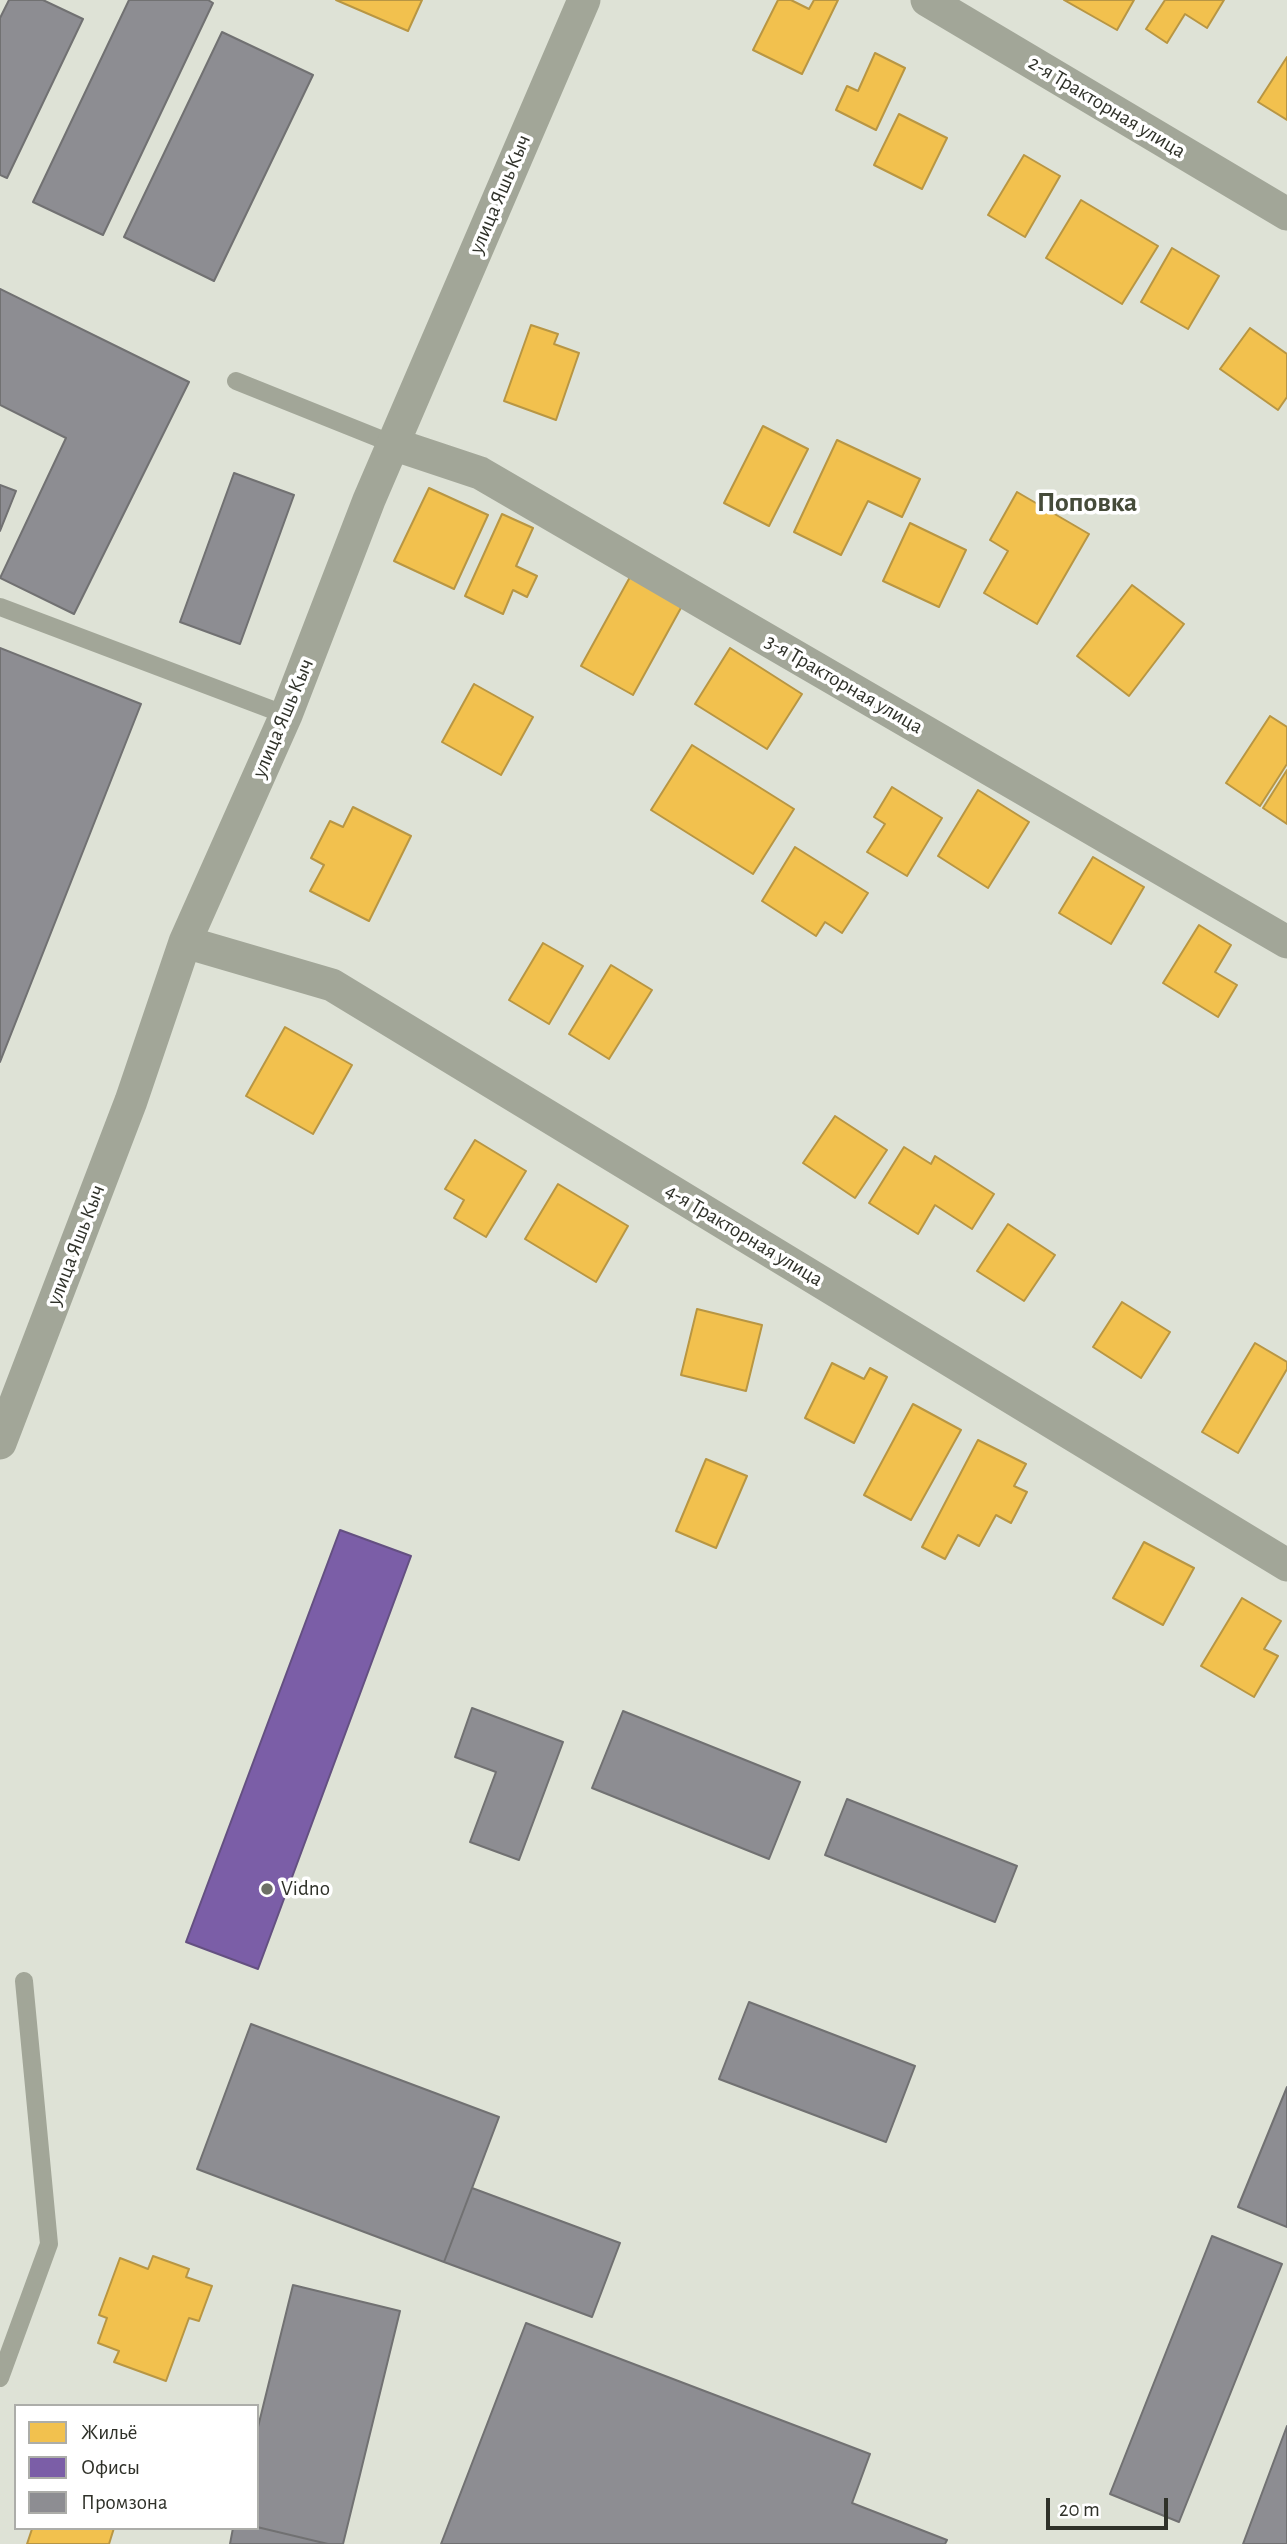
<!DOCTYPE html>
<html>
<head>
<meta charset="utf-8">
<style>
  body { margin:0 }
  #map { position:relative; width:1287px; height:2544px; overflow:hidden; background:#dee2d6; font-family:"Alegreya Sans",sans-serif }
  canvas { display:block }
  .legend { position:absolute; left:14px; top:2404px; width:245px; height:126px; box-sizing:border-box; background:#fff; border:2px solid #acada9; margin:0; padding:9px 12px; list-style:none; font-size:21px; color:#2f3129 }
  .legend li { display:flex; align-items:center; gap:14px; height:35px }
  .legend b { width:35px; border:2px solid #acada9 }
  .scale { position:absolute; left:1046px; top:2498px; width:122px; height:32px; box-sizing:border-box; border:4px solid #2f3129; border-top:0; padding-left:9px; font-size:21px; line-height:24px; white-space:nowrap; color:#2f3129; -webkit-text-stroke:5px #fff; paint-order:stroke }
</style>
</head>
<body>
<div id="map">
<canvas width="1287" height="2544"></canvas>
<ul class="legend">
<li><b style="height:19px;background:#f2c14e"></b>Жильё</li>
<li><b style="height:19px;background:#7b5ea7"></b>Офисы</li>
<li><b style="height:19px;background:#8d8d92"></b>Промзона</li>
</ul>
<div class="scale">20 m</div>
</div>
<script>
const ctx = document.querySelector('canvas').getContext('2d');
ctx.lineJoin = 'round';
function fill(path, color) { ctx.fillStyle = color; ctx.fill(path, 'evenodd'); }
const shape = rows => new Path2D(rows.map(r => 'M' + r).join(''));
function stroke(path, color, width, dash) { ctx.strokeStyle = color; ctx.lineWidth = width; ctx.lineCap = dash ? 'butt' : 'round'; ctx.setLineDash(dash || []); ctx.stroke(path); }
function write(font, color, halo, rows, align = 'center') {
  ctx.font = font + ' "Alegreya Sans",sans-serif'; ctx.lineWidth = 7; ctx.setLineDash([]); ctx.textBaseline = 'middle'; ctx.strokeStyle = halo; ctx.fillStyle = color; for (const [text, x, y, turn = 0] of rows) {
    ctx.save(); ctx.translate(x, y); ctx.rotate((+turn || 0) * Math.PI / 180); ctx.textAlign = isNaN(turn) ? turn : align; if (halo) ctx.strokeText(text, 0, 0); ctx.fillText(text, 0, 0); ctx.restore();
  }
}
const homes = shape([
  [336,0,422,0,408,31,336,0],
  [778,0,791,0,809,9,814,0,838,0,802,74,753,50,778,0],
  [1064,0,1134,0,1117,30,1064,0],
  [1165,0,1224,0,1207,28,1185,14,1167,43,1146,29,1165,0],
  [875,53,905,68,876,130,836,110,847,86,858,91,875,53],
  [1287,57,1287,120,1258,102,1287,57],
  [899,114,947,138,922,189,874,165,899,114],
  [1024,155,1060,176,1025,237,988,215,1024,155],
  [1081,200,1158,246,1122,304,1046,258,1081,200],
  [1172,248,1219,276,1188,329,1141,302,1172,248],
  [531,325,558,334,554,344,579,353,556,420,504,401,531,325],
  [1250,328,1287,354,1287,397,1278,410,1220,369,1250,328],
  [763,426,808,449,769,526,724,503,763,426],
  [837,440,920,479,902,517,868,501,841,555,794,532,837,440],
  [429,488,488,515,454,589,394,561,429,488],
  [1017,492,1089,534,1037,624,984,593,1008,551,990,540,1017,492],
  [502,514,533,528,516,566,537,576,527,597,513,590,503,614,465,596,502,514],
  [910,523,966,550,939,607,883,581,910,523],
  [630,577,682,606,633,695,581,666,630,577],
  [1132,585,1184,624,1129,696,1077,656,1132,585],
  [730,648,802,694,767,749,695,704,730,648],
  [474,684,533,717,501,775,442,742,474,684],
  [1270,716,1287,727,1287,764,1260,806,1226,783,1270,716],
  [692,745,794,809,753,874,651,810,692,745],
  [1287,770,1287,824,1263,808,1287,770],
  [892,787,942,818,907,876,867,852,885,824,874,817,892,787],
  [978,790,1029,822,988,888,938,856,978,790],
  [353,807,411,836,369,921,310,891,324,865,311,858,330,821,343,827,353,807],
  [795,847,868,893,842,933,825,922,816,936,762,901,795,847],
  [1093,857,1144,887,1111,944,1059,913,1093,857],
  [1199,925,1231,945,1215,972,1237,985,1218,1017,1163,983,1199,925],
  [543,943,583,966,549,1024,509,1000,543,943],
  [611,965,652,990,609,1059,569,1034,611,965],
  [285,1027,352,1065,313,1134,246,1096,285,1027],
  [835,1116,887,1150,855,1198,803,1163,835,1116],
  [475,1140,526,1171,486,1237,454,1218,464,1200,445,1189,475,1140],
  [904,1147,931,1164,935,1156,994,1194,972,1229,935,1205,918,1234,869,1203,904,1147],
  [558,1184,628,1226,596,1282,525,1239,558,1184],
  [1008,1224,1055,1255,1024,1301,977,1271,1008,1224],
  [1122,1302,1170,1332,1141,1378,1093,1347,1122,1302],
  [697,1309,762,1325,746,1391,681,1375,697,1309],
  [1255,1343,1287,1362,1287,1369,1238,1453,1202,1432,1255,1343],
  [832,1363,864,1379,870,1368,887,1377,854,1443,805,1418,832,1363],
  [913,1404,961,1430,911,1520,864,1495,913,1404],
  [978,1440,1026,1464,1014,1486,1027,1492,1011,1523,996,1515,979,1546,958,1535,945,1559,922,1547,978,1440],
  [706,1459,747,1476,716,1548,676,1531,706,1459],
  [1144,1542,1194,1568,1163,1625,1113,1598,1144,1542],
  [1242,1598,1281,1621,1264,1649,1278,1656,1254,1697,1201,1666,1242,1598],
  [153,2256,189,2269,186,2277,212,2286,199,2321,189,2318,166,2381,114,2362,119,2351,98,2343,107,2318,99,2315,120,2258,148,2269,153,2256],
  [30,2528,114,2528,109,2544,27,2544,32,2529,30,2528]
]);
fill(homes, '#f2c14e');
stroke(homes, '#b89643', 2);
const offices = shape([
  [340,1530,411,1556,258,1969,186,1942,340,1530]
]);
fill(offices, '#7b5ea7');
stroke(offices, '#645081', 2);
const industry = shape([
  [9,0,43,0,83,19,7,178,0,175,0,18,9,0],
  [129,0,208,0,213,3,103,235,33,202,129,0],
  [222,32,313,75,214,281,124,237,222,32],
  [0,289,189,382,74,614,0,578,66,438,0,405,0,289],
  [234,473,294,495,240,644,180,622,234,473],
  [0,485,16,491,0,531,0,485],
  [0,648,141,704,0,1062,0,648],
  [472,1708,563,1742,519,1860,470,1842,496,1772,455,1757,472,1708],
  [623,1711,800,1782,769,1859,592,1788,623,1711],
  [847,1799,1017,1866,995,1922,825,1855,847,1799],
  [749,2002,915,2066,886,2142,719,2079,749,2002],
  [251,2024,499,2117,444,2262,197,2169,251,2024],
  [1287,2087,1287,2227,1238,2207,1287,2087],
  [472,2188,620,2243,592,2317,444,2262,472,2188],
  [1212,2236,1282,2264,1179,2522,1110,2494,1212,2236],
  [293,2285,400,2311,343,2544,328,2544,257,2527,257,2431,293,2285],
  [526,2323,870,2454,852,2503,947,2540,945,2544,441,2544,526,2323],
  [1287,2426,1287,2544,1243,2544,1287,2426],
  [257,2527,328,2544,230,2544,233,2528,257,2527]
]);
fill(industry, '#8d8d92');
stroke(industry, '#717172', 2);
stroke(shape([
  [236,381,393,444],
  [0,607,286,715],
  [0,2378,49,2244,24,1981]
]), '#a2a698', 18);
stroke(shape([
  [927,0,1287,214],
  [393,444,480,473,1287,942],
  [185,942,332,985,1287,1565],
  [0,1443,131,1101,185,942,286,715,369,500,584,0]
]), '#a2a698', 33);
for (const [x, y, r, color] of [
  [267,1889,7,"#6c6f66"]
]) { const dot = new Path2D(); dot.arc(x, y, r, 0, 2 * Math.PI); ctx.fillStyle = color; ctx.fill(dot); stroke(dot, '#fff', 2.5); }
write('21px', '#2f3129', '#fff', [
  ["2-я Тракторная улица",1107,107,31],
  ["улица Яшь Кыч",500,194,-67],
  ["3-я Тракторная улица",844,684,30],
  ["улица Яшь Кыч",283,718,-67],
  ["4-я Тракторная улица",744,1235,31],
  ["улица Яшь Кыч",76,1245,-69]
]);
write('21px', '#2f3129', '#fff', [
  ["Vidno",281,1889]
], 'left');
write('bold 28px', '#454b39', '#fff', [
  ["Поповка",1087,503]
]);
</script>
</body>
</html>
